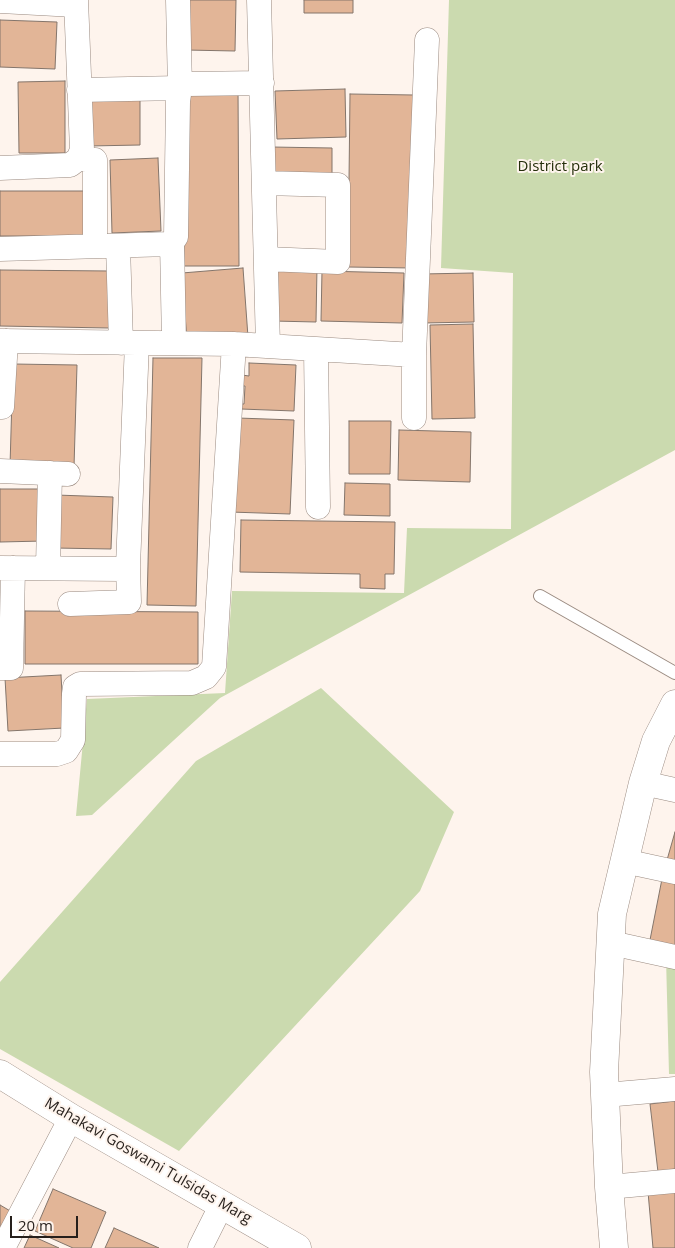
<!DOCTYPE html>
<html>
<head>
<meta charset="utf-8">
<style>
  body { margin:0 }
  #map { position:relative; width:675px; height:1248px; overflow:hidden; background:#fef4ed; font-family:"Open Sans",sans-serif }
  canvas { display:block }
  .scale { position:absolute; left:10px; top:1216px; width:68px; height:22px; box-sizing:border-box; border:2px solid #261f1b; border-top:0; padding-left:6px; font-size:15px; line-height:18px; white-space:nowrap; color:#261f1b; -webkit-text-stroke:4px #fef4ed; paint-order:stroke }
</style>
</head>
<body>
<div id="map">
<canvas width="675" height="1248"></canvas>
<div class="scale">20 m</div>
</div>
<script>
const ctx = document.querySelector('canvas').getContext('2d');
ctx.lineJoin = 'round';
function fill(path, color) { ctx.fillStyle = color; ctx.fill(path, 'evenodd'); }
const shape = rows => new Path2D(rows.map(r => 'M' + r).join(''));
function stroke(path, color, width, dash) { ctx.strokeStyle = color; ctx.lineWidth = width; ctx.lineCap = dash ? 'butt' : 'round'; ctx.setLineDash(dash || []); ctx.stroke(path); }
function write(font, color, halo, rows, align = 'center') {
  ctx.font = font + ' "Open Sans",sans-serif'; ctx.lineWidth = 4; ctx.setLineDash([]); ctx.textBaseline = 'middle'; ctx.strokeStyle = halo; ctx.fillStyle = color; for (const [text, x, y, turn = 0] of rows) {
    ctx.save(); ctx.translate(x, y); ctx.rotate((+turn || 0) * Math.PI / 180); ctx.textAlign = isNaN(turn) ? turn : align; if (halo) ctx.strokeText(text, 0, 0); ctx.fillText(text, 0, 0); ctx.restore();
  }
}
fill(shape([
  [449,0,675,0,675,450,220,698,92,815,76,816,87,699,225,693,232,591,404,593,407,528,511,529,513,273,441,268],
  [321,688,454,812,420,891,179,1151,0,1049,0,982,196,761],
  [666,958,675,959,675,1074,669,1074]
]), '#cbdaaf');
const building = shape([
  [187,0,236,0,235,51,186,50,187,0],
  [304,0,353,0,353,13,304,13,304,0],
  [0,20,57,22,55,69,0,67,0,20],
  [65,81,65,153,19,153,18,82,65,81],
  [183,88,238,88,239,266,184,266,183,88],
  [345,89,346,137,277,139,275,91,345,89],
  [140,93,140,145,89,146,88,94,140,93],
  [350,94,414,95,411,268,348,267,350,94],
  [271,147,332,148,332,174,270,173,271,147],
  [158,158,161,231,112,233,110,160,158,158],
  [0,191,86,191,86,236,0,236,0,191],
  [274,267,317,267,316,322,273,321,274,267],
  [243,268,248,337,187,342,182,273,243,268],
  [0,270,110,271,109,328,0,326,0,270],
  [322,271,404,273,402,323,321,321,322,271],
  [473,273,474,322,423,323,422,274,473,273],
  [473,324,475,418,432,419,430,325,473,324],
  [153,358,202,358,196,606,147,605,153,358],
  [249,363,296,365,294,411,241,409,241,404,244,404,245,386,242,386,242,375,249,376,249,363],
  [13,364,77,365,74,467,10,466,13,364],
  [238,418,294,420,290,514,230,512,238,418],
  [349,421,391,421,390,474,349,474,349,421],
  [399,430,471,432,470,482,398,480,399,430],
  [345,483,390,484,390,516,344,515,345,483],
  [0,489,45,489,44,541,0,542,0,489],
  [56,495,113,497,111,549,55,548,56,495],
  [241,520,395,522,394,574,385,574,385,589,360,588,360,574,240,572,241,520],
  [25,611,198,612,198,664,25,664,25,611],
  [61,675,64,728,8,731,5,678,61,675],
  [675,832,675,862,667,860,675,832],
  [662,879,675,881,675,951,649,945,662,879],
  [675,1101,675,1169,658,1172,650,1104,675,1101],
  [53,1189,106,1212,91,1248,73,1248,35,1231,53,1189],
  [675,1189,675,1248,653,1248,648,1192,675,1189],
  [0,1205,12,1212,0,1236,0,1205],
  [114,1228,159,1248,105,1248,114,1228],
  [30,1235,59,1248,24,1248,30,1235]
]);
fill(building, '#e2b597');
stroke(building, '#84756b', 1);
const lane = shape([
  [540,596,675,673]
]);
const street = shape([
  [259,0,268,346],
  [0,1,75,5],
  [79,90,180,88,178,0],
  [78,159,95,160,95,246],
  [0,168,70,165,78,159,82,150,76,0],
  [264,183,338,185,338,262,266,259],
  [172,242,174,343],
  [118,246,121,343],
  [0,249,170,244,176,237,178,101,180,88,187,84,262,83],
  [0,341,234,344,414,355],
  [316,349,318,507],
  [0,407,2,407,6,341],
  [414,418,414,355,427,40],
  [0,471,68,474],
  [0,568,123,569,128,566,137,343],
  [48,568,50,473],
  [70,604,129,602,128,565],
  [0,668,11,668,13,568],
  [0,754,57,754,66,751,73,740,74,694,75,687,80,684,192,683,206,677,214,667,234,344],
  [643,783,675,790],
  [624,861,675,872],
  [611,943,675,957],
  [605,1095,675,1089],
  [609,1187,675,1181],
  [3,1248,71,1118],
  [200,1248,222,1204]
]);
const secondary = shape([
  [0,1074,71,1118,297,1248],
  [614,1248,609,1187,604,1072,612,914,643,783,656,741,675,704]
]);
stroke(lane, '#9a8a80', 14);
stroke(street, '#9a8a80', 25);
stroke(secondary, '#9a8a80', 29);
stroke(lane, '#fff', 12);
stroke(street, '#fff', 24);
stroke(secondary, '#fff', 28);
write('15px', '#252f0b', '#fef4ed', [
  ["District park",560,167]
]);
write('15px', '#261f1b', '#fef4ed', [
  ["Mahakavi Goswami Tulsidas Marg",148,1161,30]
]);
</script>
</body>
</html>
